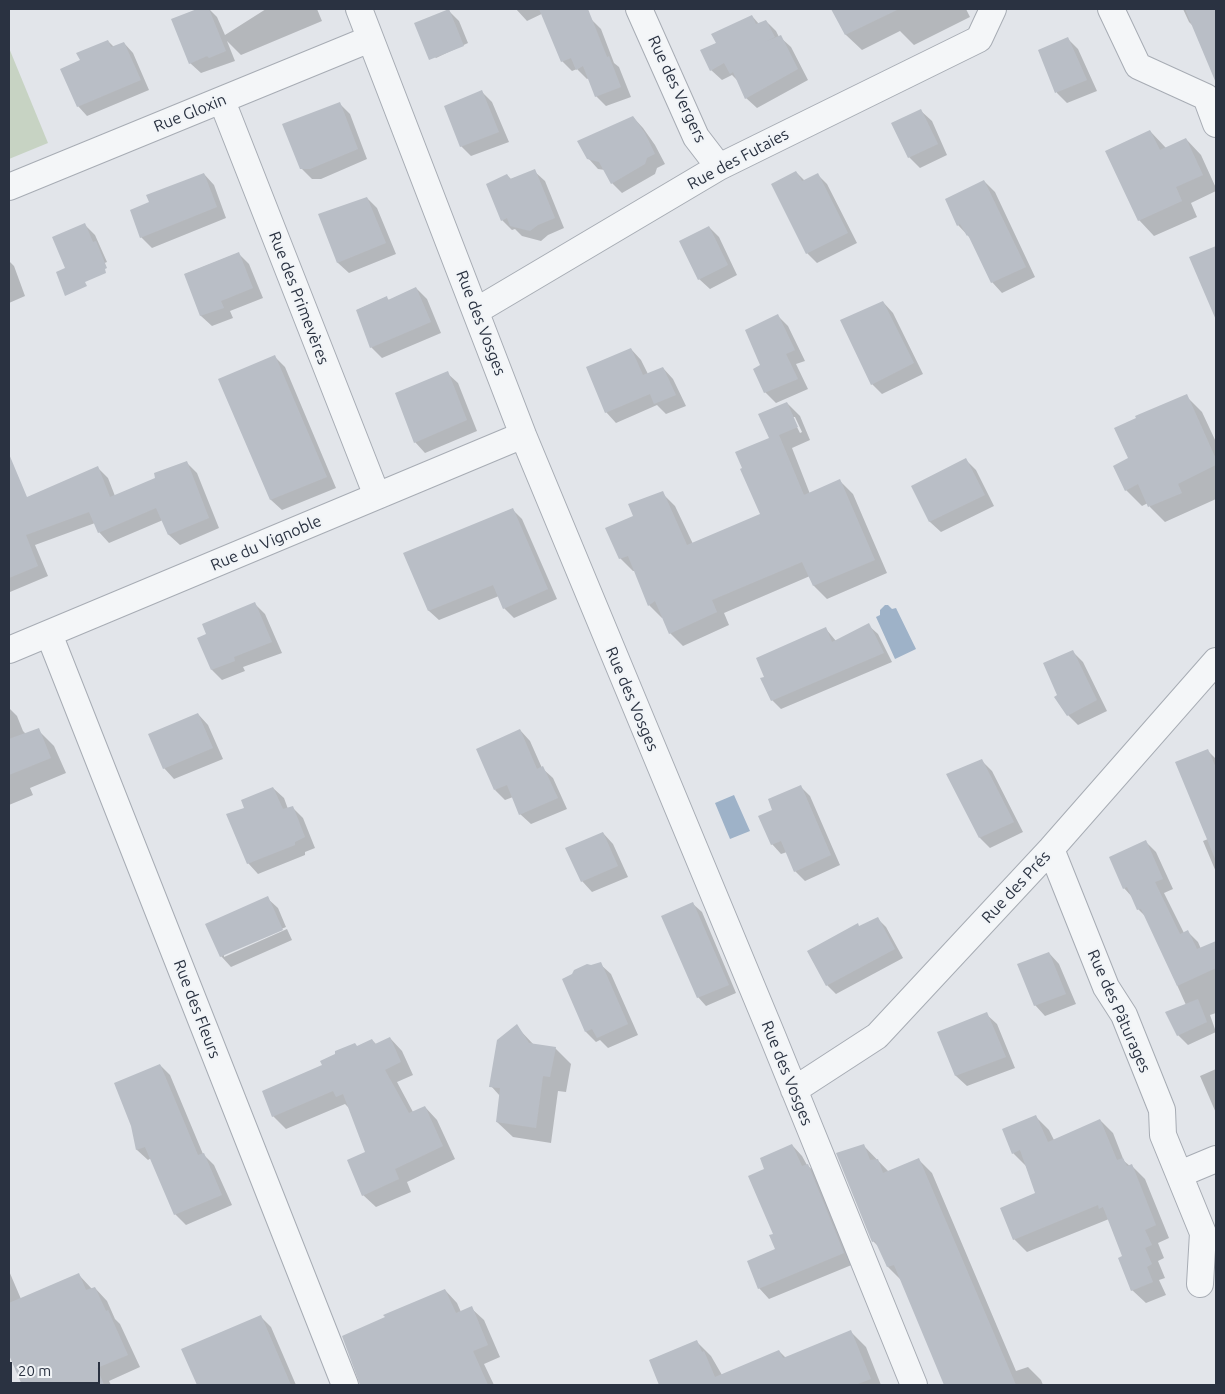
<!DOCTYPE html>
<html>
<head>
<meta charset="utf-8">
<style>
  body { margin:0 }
  #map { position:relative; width:1225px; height:1394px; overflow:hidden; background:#e2e5ea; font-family:Ubuntu,sans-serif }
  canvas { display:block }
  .frame { position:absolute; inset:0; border:10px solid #2a3241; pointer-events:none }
  .scale { position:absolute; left:10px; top:1362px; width:90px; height:22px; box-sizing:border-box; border:2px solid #2a3241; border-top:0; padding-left:6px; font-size:15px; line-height:18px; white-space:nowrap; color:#2a3241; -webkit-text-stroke:4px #f1f4f7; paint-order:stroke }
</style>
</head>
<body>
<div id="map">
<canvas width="1225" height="1394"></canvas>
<div class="frame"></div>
<div class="scale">20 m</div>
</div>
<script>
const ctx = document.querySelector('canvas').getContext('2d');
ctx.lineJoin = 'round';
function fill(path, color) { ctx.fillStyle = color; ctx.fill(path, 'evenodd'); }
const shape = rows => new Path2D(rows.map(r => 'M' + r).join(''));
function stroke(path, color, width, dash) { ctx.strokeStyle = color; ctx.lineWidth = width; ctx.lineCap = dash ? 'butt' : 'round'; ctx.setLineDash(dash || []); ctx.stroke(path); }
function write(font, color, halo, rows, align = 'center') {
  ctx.font = font + ' Ubuntu,sans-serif'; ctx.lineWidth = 4; ctx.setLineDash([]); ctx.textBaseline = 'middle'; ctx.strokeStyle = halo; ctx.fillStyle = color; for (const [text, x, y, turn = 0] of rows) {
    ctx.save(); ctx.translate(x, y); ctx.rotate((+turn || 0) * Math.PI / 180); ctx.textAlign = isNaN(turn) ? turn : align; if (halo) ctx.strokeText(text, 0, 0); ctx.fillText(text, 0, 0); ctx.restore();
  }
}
fill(shape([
  [9,48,48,143,9,159]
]), '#c7d3c3');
fill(shape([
  [885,605,888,605,892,609,896,608,916,649,895,659,876,617,880,615,880,610],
  [734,795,750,831,730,839,715,803]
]), '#9eb2c8');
fill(shape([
  [201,9,209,9,217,17,225,35,266,9,317,9,322,21,241,55,227,41,235,61,201,73,190,63,173,20],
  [516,9,552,9,527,21],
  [843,9,966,9,970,17,914,45,900,31,862,50,846,35,835,13],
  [1183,9,1216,9,1216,59,1214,60,1193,26,1189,22],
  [449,11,459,21,468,43,436,58,426,48],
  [752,16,759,24,766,21,776,31,779,37,780,37,791,47,808,80,757,108,746,98,739,82,732,75,722,80,711,70,702,50,717,43],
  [591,19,601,29,614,63,619,67,631,97,606,106,596,96,589,78,587,79,577,69,572,71,562,61],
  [1068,39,1078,49,1097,91,1067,103,1057,93,1039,51],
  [108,41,114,47,124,43,133,53,149,90,87,116,78,106,81,61],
  [482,92,492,102,509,142,471,156,461,146],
  [339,103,350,114,367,159,321,179,312,179,301,168],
  [921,111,932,121,947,155,920,168,909,157],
  [633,117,643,128,655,145,665,164,657,168,655,174,622,193,612,183,605,170,598,169,588,158],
  [1150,131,1166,148,1186,139,1201,155,1216,188,1216,191,1191,203,1197,217,1154,236,1139,220],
  [534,171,545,181,564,228,548,235,541,241,522,236,515,229,512,230,502,220,507,175,511,179],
  [796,172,805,181,817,174,827,184,857,243,817,263,807,253],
  [204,174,214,185,226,218,152,248,141,237,151,203],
  [984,181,995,192,1035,277,1002,293,992,282,971,239,958,225],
  [367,198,377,208,396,254,349,273,338,263,320,215],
  [84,224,95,235,107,262,75,275],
  [709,227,719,237,737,275,710,289,699,279],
  [1216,248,1216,311,1212,306,1191,258],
  [238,253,249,264,263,298,230,311,233,318,212,326,201,316,185,274],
  [9,261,14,266,25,296,9,303],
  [416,288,427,299,441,333,382,358,371,347,357,310,386,297,389,300],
  [883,302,893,313,923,374,882,394,872,384],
  [778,316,788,326,805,361,796,364,808,389,776,403,765,392],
  [631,349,641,360,648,374,663,368,673,379,686,406,666,414,657,405,616,423,606,412],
  [275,357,285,367,336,488,282,510,271,500,220,379],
  [447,373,458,383,477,431,425,453,415,442],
  [1186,396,1202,412,1216,442,1216,499,1165,522,1150,507,1148,503,1142,506,1126,490,1130,459],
  [787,403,800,416,810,440,792,448,810,494,840,481,853,494,887,573,827,599,814,586,810,576,724,613,729,625,683,646,670,633,663,617,662,618,649,605,635,571,633,571,620,558,635,516,662,493,675,506,693,544,761,515,771,438],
  [792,417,795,417,802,432,800,433],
  [966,460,976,470,994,506,941,532,930,522,913,487],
  [187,463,197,473,219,528,180,545,169,535,163,520,109,543,99,532,95,523,35,545,48,576,10,592,9,591,9,511,98,468,108,478,115,496,157,479],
  [512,509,522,519,557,599,514,618,504,608,499,596,439,620,429,611,405,554],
  [255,604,265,614,282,653,243,667,245,671,222,680,212,670,199,639],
  [868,625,878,634,892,662,781,709,772,700,826,629,836,641],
  [1073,652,1083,662,1107,711,1078,725,1068,715,1059,695],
  [9,708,17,716,23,731,26,734,38,730,54,746,66,773,30,788,33,795,9,805],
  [198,714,208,725,223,759,174,779,164,768],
  [520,730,530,741,542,768,553,778,567,809,531,824,520,814,513,797,505,800,495,790],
  [1208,751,1216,759,1216,872,1203,841,1208,839],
  [981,760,992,771,1023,832,990,848,980,838],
  [800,786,810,796,840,865,805,881,795,871,787,852,781,854,772,844,774,811],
  [273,788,284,798,288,809,293,808,303,818,315,848,305,852,305,855,258,874,248,863,246,808],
  [603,833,613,844,628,877,592,892,582,881],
  [1146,842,1156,852,1173,889,1164,893,1184,933,1188,932,1198,942,1201,949,1216,942,1216,1013,1210,1015,1216,1032,1188,1045,1178,1035,1186,1005,1147,918,1139,910,1133,898,1124,888],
  [267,898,278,908,286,927,224,954,224,957,287,929,292,940,231,967,221,956],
  [693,904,702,912,736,993,706,1006,698,997],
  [877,918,886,927,903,958,836,994,827,985,860,927],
  [1049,953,1059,964,1076,1004,1045,1016,1035,1005],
  [600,964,611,974,638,1035,608,1048,600,1040,596,1042,586,1032,591,967],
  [986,1014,997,1024,1015,1068,967,1086,956,1076,939,1033],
  [516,1026,534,1045,555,1048,571,1064,566,1092,558,1091,551,1143,513,1137,497,1122,500,1096,491,1086],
  [390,1038,402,1051,413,1075,397,1082,413,1112,425,1107,437,1120,455,1159,407,1182,411,1192,376,1207,363,1195,367,1153,350,1109,345,1104,286,1129,273,1116,323,1066,372,1040,376,1044],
  [160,1065,170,1075,203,1154,214,1165,232,1205,186,1225,175,1214,151,1158,148,1160,137,1150,132,1125],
  [1216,1069,1216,1113,1200,1076],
  [1036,1117,1049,1130,1054,1140,1100,1120,1113,1133,1124,1161,1130,1166,1131,1165,1145,1179,1169,1238,1158,1243,1164,1258,1158,1261,1165,1278,1159,1280,1166,1295,1146,1303,1132,1290,1124,1257,1109,1219,1027,1252,1014,1239,1037,1194,1026,1166,1013,1153],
  [792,1145,802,1156,807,1165,818,1175,854,1264,769,1299,759,1288,777,1249,766,1170],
  [863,1145,889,1172,919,1160,932,1173,1016,1371,1028,1367,1041,1380,1043,1385,945,1385,902,1281,888,1267,880,1248,873,1241],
  [9,1271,21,1299,79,1275,92,1289,95,1288,107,1301,115,1319,120,1324,140,1367,109,1381,111,1385,24,1385,11,1357,9,1358],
  [445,1290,457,1303,461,1312,471,1308,484,1320,500,1357,484,1364,494,1385,363,1385,344,1337],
  [261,1317,271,1327,296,1385,198,1385,183,1349],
  [851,1332,866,1347,881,1385,661,1385,650,1360,697,1342,711,1356,722,1375,779,1351,786,1358]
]), '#0003');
fill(shape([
  [197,9,209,9,226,51,209,58,207,56,189,64,171,19],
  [449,9,464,46,429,60,414,23],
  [539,9,588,9,607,57,609,56,621,87,595,97,583,66,576,70,571,58,561,62],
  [831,9,899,9,845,35],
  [1185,9,1216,9,1216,83],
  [752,15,756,24,766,20,775,37,765,42,781,35,798,69,745,99,733,72,730,74,724,63,710,71,700,50,716,43,711,34],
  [1068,37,1087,80,1055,93,1038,50],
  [108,40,111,47,124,42,141,80,77,107,60,69,80,60,76,53],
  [482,90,499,132,460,147,444,106],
  [340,102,358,149,310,169,300,169,282,124],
  [921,109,938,144,908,158,891,123],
  [633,116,645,133,655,154,647,158,645,164,611,184,599,162,587,159,577,141],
  [1150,130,1160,150,1186,138,1203,175,1176,187,1182,201,1138,221,1105,151],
  [535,169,555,218,538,225,530,231,510,226,507,218,501,221,486,184,507,174,510,179],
  [796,171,802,181,818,173,848,233,806,254,771,184],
  [204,173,217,207,140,238,130,210,149,202,146,195],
  [984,180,1026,267,991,283,968,235,967,236,960,224,957,226,945,199],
  [367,197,386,243,337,263,318,214],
  [85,223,93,242,96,241,107,268,105,269,106,273,85,282,87,286,65,296,56,272,65,268,52,237],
  [709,226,728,265,698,280,679,241],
  [1216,246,1216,320,1189,257],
  [239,252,253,288,221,301,224,308,200,316,184,274],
  [416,287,431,322,370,348,356,310,387,296,388,300],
  [883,301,914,363,871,385,840,320],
  [778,314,795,350,786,354,798,379,764,393,753,369,760,365,745,330],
  [631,348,643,375,663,367,676,395,654,404,650,394,605,413,586,367],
  [275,355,327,477,270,500,218,379],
  [448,371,467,420,414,443,395,393],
  [1187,394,1216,459,1216,465,1178,484,1182,493,1148,507,1138,484,1125,491,1113,466,1128,458,1114,428,1136,418,1135,416],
  [787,402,798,427,779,435,804,495,840,479,875,560,813,586,802,562,712,600,717,612,669,634,655,601,648,606,628,556,619,559,605,528,633,516,628,504,663,491,687,545,760,514,740,469,742,468,735,452,769,438,758,414],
  [9,454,27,497,98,466,110,497,155,478,154,473,187,461,209,518,168,535,156,508,98,533,89,512,26,535,38,566,9,578],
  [966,458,985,495,929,522,911,486],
  [513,508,548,589,503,609,493,585,428,611,403,553],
  [255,602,272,642,234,657,235,661,211,670,197,638,206,634,202,624],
  [869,623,884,653,771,701,760,678,764,677,756,658,826,627,832,642],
  [1073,650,1097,700,1067,716,1054,697,1057,695,1043,663],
  [198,713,213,748,163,769,148,734],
  [39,728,51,758,9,775,9,739],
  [520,729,537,769,543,766,558,798,519,815,507,785,494,790,476,749],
  [1208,749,1216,768,1216,861,1175,762],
  [982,759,1014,822,979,838,946,774],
  [801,785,831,855,794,872,781,841,771,845,758,816,772,810,768,799],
  [273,787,283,809,293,806,305,837,295,842,295,845,247,864,226,814,244,808,241,800],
  [603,832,618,866,581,882,565,848],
  [1146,840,1163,879,1155,882,1180,934,1188,930,1197,949,1216,941,1216,968,1177,986,1141,909,1137,910,1127,887,1123,889,1109,857],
  [268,896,283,930,220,957,205,924],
  [693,902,729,985,697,998,661,916],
  [878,917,895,949,826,986,807,951,858,923,859,926],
  [1049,952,1066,994,1034,1006,1017,964],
  [601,962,628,1024,597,1038,592,1029,585,1032,562,979,572,974,574,970,587,964,591,965],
  [1198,999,1207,1022,1177,1036,1165,1012],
  [987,1012,1006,1057,955,1076,937,1032],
  [517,1024,529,1043,556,1047,550,1077,543,1076,536,1128,496,1122,500,1088,489,1087,497,1040],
  [390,1037,401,1062,385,1070,409,1113,425,1106,443,1146,395,1169,399,1179,362,1196,347,1160,365,1152,343,1094,336,1097,333,1091,272,1117,262,1091,322,1065,320,1061,335,1054,335,1051,355,1043,357,1046,372,1039,375,1044],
  [160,1064,198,1155,204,1153,222,1195,174,1215,145,1147,136,1150,131,1126,114,1083],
  [1036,1115,1048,1142,1100,1119,1117,1160,1123,1158,1127,1166,1132,1164,1156,1225,1145,1230,1152,1245,1145,1248,1152,1264,1147,1267,1153,1282,1131,1291,1118,1258,1122,1256,1103,1207,1099,1209,1098,1205,1013,1240,1000,1208,1035,1193,1020,1150,1012,1154,1002,1129],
  [792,1144,802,1166,808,1164,844,1253,758,1289,747,1261,775,1249,769,1235,773,1234,748,1176,764,1169,760,1158],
  [864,1144,870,1160,878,1159,883,1173,919,1158,1016,1385,944,1385,894,1265,887,1267,875,1241,872,1242,836,1153],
  [79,1273,86,1290,95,1287,106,1311,108,1310,128,1355,97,1368,104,1385,22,1385,9,1355,9,1303],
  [445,1289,456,1313,472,1306,488,1345,473,1351,488,1385,360,1385,342,1336,385,1317,383,1315],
  [261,1315,291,1385,197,1385,181,1349],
  [851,1330,871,1379,855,1385,659,1385,649,1360,697,1340,702,1352,704,1351,715,1377,779,1350,783,1358]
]), '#b9bec6');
const minor = shape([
  [359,9,523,435,772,1035,914,1385],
  [639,9,696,137,719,167],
  [1111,9,1138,66,1206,97,1216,124],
  [222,101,377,496],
  [9,187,370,39],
  [476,311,719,167,979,39,993,9],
  [49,634,345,1385],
  [9,650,523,435],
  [1051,849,1106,987,1124,1015,1162,1110,1163,1135,1203,1233,1200,1284],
  [794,1090,877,1036,1051,849,1216,661],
  [1180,1174,1216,1159]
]);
stroke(minor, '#a7acb4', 28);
stroke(minor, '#f4f6f8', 26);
write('16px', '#2a3241', '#f1f4f7', [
  ["Rue des Vergers",677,89,65],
  ["Rue Gloxin",190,113,-22],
  ["Rue des Futaies",738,159,-28],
  ["Rue des Primevères",299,298,69],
  ["Rue des Vosges",481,323,69],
  ["Rue du Vignoble",266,543,-23],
  ["Rue des Vosges",632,699,67],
  ["Rue des Prés",1016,887,-47],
  ["Rue des Fleurs",197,1009,69],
  ["Rue des Pâturages",1119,1011,66],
  ["Rue des Vosges",787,1073,68]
]);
</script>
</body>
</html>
